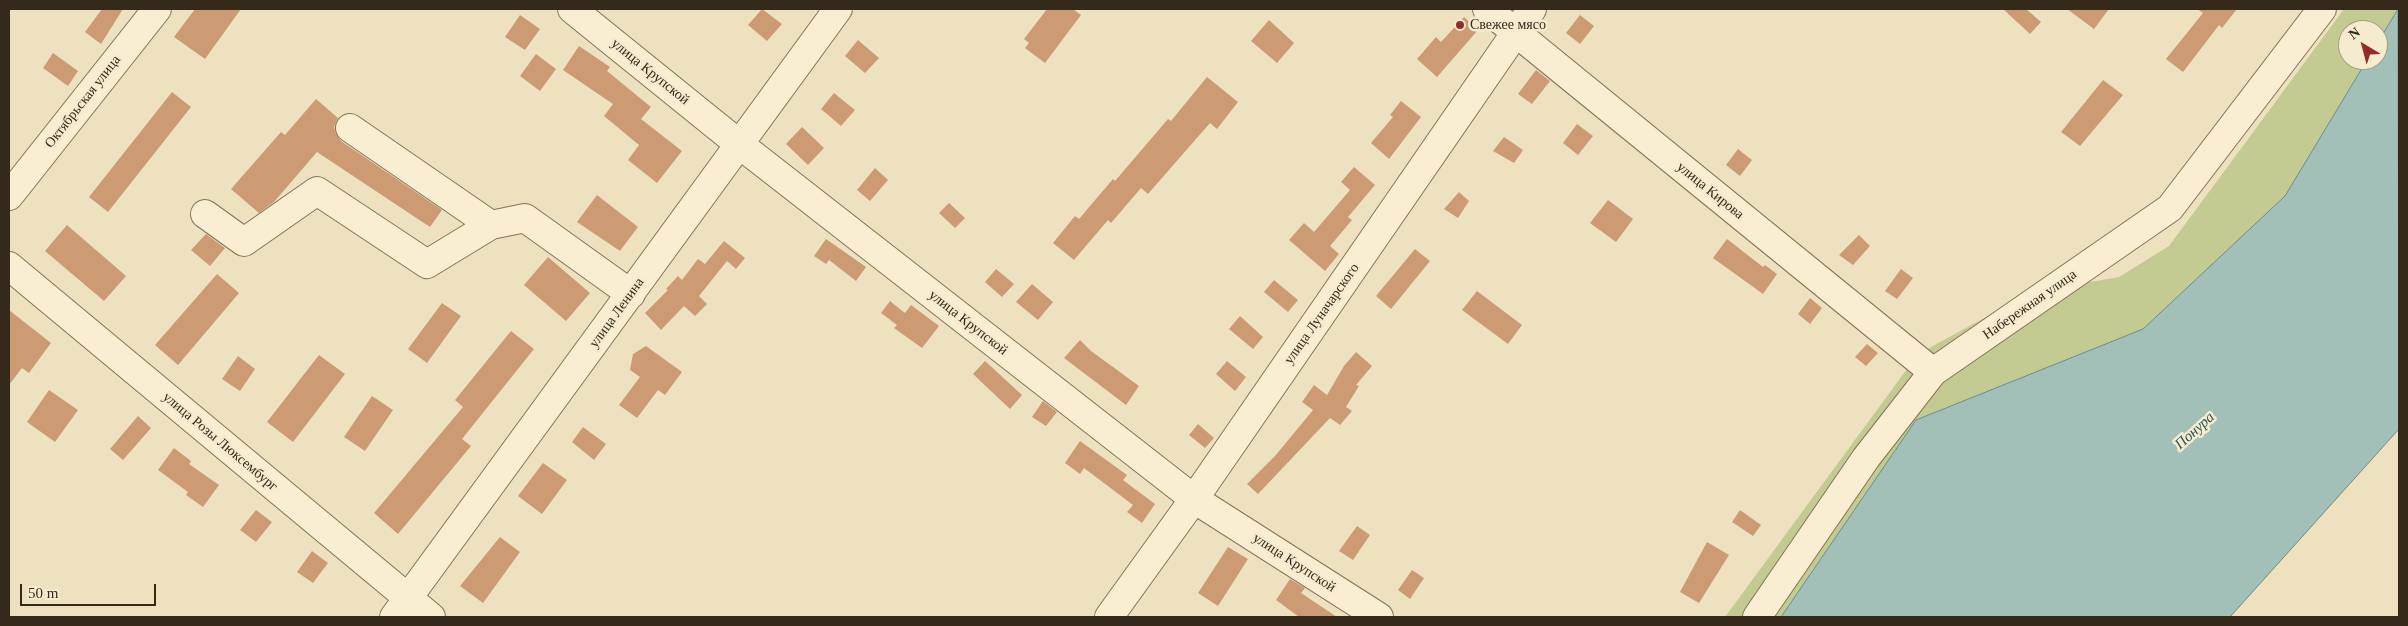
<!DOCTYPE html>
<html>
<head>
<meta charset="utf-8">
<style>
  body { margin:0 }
  #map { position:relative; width:2408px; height:626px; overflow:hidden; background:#eee1bf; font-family:Georgia,serif }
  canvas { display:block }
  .frame { position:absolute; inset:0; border:10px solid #35291c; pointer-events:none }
  .north { position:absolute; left:2338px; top:20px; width:50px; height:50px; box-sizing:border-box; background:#f5ebce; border:1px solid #a89d87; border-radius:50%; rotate:323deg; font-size:14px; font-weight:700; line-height:20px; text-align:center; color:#35291c }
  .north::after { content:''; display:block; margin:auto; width:18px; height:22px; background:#952a28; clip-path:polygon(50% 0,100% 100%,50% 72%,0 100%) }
  .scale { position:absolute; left:20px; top:584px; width:136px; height:22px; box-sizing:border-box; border:2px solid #35291c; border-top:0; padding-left:6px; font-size:15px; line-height:18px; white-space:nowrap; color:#35291c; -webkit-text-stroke:4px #f5ebce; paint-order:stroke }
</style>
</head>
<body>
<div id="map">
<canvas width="2408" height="626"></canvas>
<div class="frame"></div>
<div class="north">N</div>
<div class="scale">50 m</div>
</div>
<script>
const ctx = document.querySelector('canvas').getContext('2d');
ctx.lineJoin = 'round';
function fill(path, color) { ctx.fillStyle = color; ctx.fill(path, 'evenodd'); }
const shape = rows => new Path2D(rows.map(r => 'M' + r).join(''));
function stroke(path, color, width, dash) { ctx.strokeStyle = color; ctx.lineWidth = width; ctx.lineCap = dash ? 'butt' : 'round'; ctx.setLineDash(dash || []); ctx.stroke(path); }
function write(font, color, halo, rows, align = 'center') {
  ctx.font = font + ' Georgia,serif'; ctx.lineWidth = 5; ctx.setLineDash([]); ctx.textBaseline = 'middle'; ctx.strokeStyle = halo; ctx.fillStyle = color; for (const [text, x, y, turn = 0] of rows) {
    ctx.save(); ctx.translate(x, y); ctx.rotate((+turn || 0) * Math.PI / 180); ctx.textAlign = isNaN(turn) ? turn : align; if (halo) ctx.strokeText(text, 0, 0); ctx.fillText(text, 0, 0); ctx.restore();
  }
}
fill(shape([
  [2344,9,2398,9,2378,41,2378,30,2348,30,2348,60,2367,60,2285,196,2143,329,1916,420,1781,617,1725,617,1918,354,2032,292,2119,277,2169,246]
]), '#c3cb93');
const water = shape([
  [2398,9,2399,429,2230,617,1781,617,1916,420,2143,329,2285,196,2367,60,2378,60,2378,42,2398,9]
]);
fill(water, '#a2bfb8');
stroke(water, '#6a8d85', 1);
fill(shape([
  [102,9,123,9,101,44,85,32],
  [195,9,241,9,205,59,174,37],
  [762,9,782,24,767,41,748,25],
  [1047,9,1073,9,1081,15,1045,63,1025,48,1029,43,1024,39],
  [2003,9,2026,9,2041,22,2030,34],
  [2067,9,2109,9,2094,29],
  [2197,9,2237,9,2222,28,2219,25,2183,72,2166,59,2203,13],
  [520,15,540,29,525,50,505,37],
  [1580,15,1594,26,1580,44,1566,33],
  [1464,17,1478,30,1437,77,1417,59,1436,37,1441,42],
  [1269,20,1294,43,1277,63,1251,41],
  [858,40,879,58,865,73,845,56],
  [579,46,610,67,607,71,651,107,641,119,682,151,657,183,628,160,639,145,604,116,613,104,563,70],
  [53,53,78,71,68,86,43,68],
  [536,54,556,69,540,91,520,76],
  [1536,70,1550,81,1532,104,1518,94],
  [1207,77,1238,102,1217,129,1210,123,1148,194,1141,188,1111,223,1108,220,1074,260,1053,243,1075,216,1079,219,1113,179,1115,181,1168,119,1171,121],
  [2103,80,2123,95,2080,146,2061,132],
  [172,92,191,107,108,212,89,197],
  [834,93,855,110,841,126,821,109],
  [316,99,338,118,334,127,336,134,341,141,442,210,430,227,317,152,274,202,259,213,231,189,281,132,285,135],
  [1401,101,1421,117,1389,159,1371,143,1393,117,1390,115],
  [1577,124,1593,136,1578,155,1563,143],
  [802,127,824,148,808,165,786,144],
  [1504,137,1523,150,1514,163,1493,151],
  [1738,149,1752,160,1740,176,1726,165],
  [1354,167,1375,185,1348,217,1352,220,1330,246,1339,254,1325,271,1289,240,1304,223,1314,232,1350,190,1341,182],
  [875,168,888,180,870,201,857,190],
  [1459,192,1469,201,1458,218,1444,209],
  [597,195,638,227,620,251,577,222],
  [1608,200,1633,219,1616,242,1590,223],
  [949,203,965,218,955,228,939,213],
  [67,225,126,276,104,301,45,251],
  [206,234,225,248,210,266,191,250],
  [1859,235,1870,246,1853,265,1839,255],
  [826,239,866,267,856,281,829,260,826,264,814,256],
  [1727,239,1763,267,1765,265,1777,274,1763,294,1713,258],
  [724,241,745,258,736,269,727,261,699,296,707,304,695,316,684,306,661,330,645,313,668,290,666,289,678,276,682,280,698,259,705,264],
  [1415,249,1430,261,1391,309,1376,296],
  [548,257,590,293,566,321,524,285],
  [996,269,1014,284,1002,297,985,282],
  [1901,269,1913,278,1897,299,1885,291],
  [217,274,239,293,178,365,155,345],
  [1274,280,1298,300,1288,312,1264,292],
  [1032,284,1053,302,1038,320,1016,302],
  [1477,291,1522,325,1508,344,1462,310],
  [1810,298,1822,308,1810,324,1798,314],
  [890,301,905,313,911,305,939,326,922,348,894,328,897,325,881,313],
  [442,303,461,316,427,363,408,349],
  [9,310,51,343,29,373,22,368,9,385],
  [1240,316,1263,337,1253,349,1229,329],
  [511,331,534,349,462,439,471,446,398,534,374,513,463,407,455,400],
  [1080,340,1091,351,1139,386,1126,405,1064,358],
  [1867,344,1878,353,1866,366,1855,357],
  [646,346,682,372,665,395,658,390,637,418,619,405,640,377,630,370,633,354],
  [1356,352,1372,366,1356,385,1359,386,1346,407,1352,411,1340,425,1330,418,1258,494,1247,484,1275,456,1313,410,1302,402,1314,385,1327,395,1344,366],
  [319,355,345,374,293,442,267,422],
  [238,356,255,369,240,391,222,379],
  [985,361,1022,395,1010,409,973,374],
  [1227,361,1246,377,1235,391,1216,374],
  [49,390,78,410,55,442,27,422],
  [372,396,393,410,365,451,344,437],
  [1043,401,1057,412,1046,426,1032,417],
  [138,416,151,428,123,460,110,449],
  [1198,424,1214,438,1205,448,1189,435],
  [583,427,606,444,594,460,572,442],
  [1080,441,1127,475,1123,480,1155,504,1142,523,1127,512,1133,505,1084,468,1080,474,1065,463],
  [174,448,191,461,189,464,219,485,203,507,186,495,188,492,158,470],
  [543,463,567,480,542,514,518,496],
  [256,510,272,522,256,542,240,530],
  [1740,510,1761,525,1753,536,1732,522],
  [1357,526,1370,535,1353,560,1339,551],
  [500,537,520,552,483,603,460,586],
  [1707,542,1729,555,1699,603,1680,592],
  [1228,547,1248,559,1218,606,1198,593],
  [312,551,328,563,313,583,297,572],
  [1412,570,1424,578,1410,599,1398,590],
  [1290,579,1305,588,1301,593,1337,617,1299,617,1276,600]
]), '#cc9b74');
const minor = shape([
  [572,9,739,144,1194,499,1379,617],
  [1487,9,1933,372],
  [350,128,491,225],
  [9,196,157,9],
  [205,214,244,242,317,191,427,264,491,225,525,218,631,294],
  [9,266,431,617],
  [394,617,838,9],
  [1109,617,1194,499,1532,9],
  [1757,617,1866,458,1933,372,2170,208,2322,9]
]);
stroke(minor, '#867157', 30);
stroke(minor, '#f9eed2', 28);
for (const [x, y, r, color] of [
  [1460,25,5,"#952a28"]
]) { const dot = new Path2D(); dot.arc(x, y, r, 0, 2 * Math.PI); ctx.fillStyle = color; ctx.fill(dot); stroke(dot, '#f5ebce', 2); }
write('14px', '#35291c', '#f5ebce', [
  ["Свежее мясо",1470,25]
], 'left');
write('14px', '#35291c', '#f5ebce', [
  ["улица Крупской",650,72,39],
  ["Октябрьская улица",83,102,-52],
  ["улица Кирова",1710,191,39],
  ["Набережная улица",2030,305,-35],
  ["улица Ленина",617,313,-54],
  ["улица Луначарского",1322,314,-55],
  ["улица Крупской",968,323,38],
  ["улица Розы Люксембург",220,442,40],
  ["улица Крупской",1294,563,33]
]);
write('italic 15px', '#2b5554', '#f5ebce', [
  ["Понура",2195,431,-42]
]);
</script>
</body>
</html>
